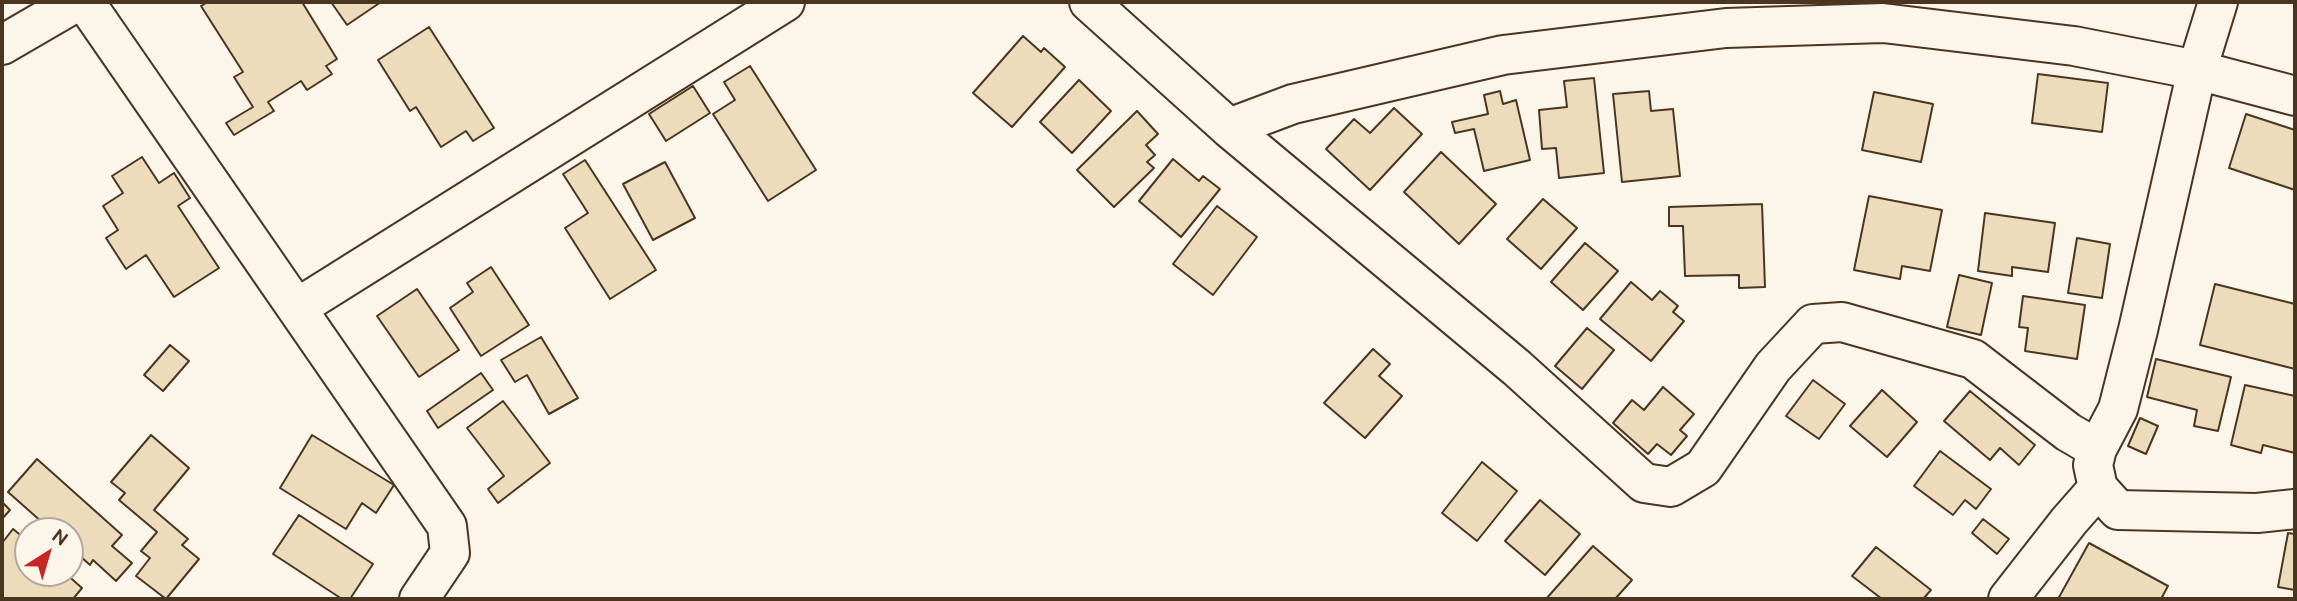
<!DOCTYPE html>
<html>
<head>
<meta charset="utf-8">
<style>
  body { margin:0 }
  #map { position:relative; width:2297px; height:601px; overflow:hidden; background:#fbf6e9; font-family:Ubuntu,sans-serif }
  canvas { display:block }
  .frame { position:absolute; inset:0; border:4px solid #4a3520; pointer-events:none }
  .north { position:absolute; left:14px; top:517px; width:70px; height:70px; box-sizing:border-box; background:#fbf6e9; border:2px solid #b4a999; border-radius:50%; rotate:37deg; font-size:19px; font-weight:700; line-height:28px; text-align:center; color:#4a3520 }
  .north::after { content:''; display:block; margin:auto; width:24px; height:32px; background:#c62828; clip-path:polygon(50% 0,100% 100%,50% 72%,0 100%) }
</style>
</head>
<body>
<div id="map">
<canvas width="2297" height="601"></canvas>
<div class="frame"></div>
<div class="north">N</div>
</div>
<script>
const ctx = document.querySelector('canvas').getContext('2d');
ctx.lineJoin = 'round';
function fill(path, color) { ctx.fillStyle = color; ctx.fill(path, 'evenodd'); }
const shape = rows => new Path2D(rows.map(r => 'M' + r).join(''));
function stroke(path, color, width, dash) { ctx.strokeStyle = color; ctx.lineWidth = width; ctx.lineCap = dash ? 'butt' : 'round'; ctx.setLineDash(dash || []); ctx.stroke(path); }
const building = shape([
  [208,2,302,2,337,59,326,66,332,74,307,90,301,81,268,102,274,111,234,135,226,123,253,107,234,77,243,72,201,6,208,2],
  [331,2,381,2,347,25,331,2],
  [429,27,494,128,473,141,466,131,441,147,416,107,410,111,378,60,429,27],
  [1023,36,1041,52,1044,48,1065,67,1012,127,973,93,1023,36],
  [750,66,816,170,768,201,713,114,735,100,724,82,750,66],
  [2038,74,2108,83,2102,132,2032,123,2038,74],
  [1594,78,1604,173,1559,178,1556,148,1542,149,1539,110,1567,107,1564,81,1594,78],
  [1079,80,1111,111,1072,153,1040,122,1079,80],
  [693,86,710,113,666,141,649,114,693,86],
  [1500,91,1503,104,1516,100,1530,160,1484,171,1474,129,1455,133,1452,122,1488,114,1484,95,1500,91],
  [1649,91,1651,111,1673,109,1680,176,1622,182,1613,94,1649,91],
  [1874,92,1933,104,1921,162,1862,150,1874,92],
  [1394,108,1422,134,1370,190,1326,149,1354,119,1370,133,1394,108],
  [1137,111,1158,134,1146,145,1155,155,1147,162,1154,168,1114,207,1077,170,1137,111],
  [2246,114,2295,130,2295,190,2229,168,2246,114],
  [1441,152,1496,204,1459,244,1404,192,1441,152],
  [142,157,159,183,174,173,190,198,178,206,219,268,174,297,146,255,126,269,106,238,118,230,103,206,123,193,112,176,142,157],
  [1173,159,1199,181,1203,176,1220,189,1181,237,1139,201,1173,159],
  [585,160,656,270,610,299,565,228,588,213,563,174,585,160],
  [665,162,695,218,653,240,623,184,665,162],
  [1869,196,1942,210,1930,271,1902,266,1900,279,1854,270,1869,196],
  [1543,199,1577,228,1541,269,1507,239,1543,199],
  [1762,204,1765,287,1739,288,1739,275,1685,276,1683,226,1669,226,1669,207,1762,204],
  [1217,206,1257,237,1213,295,1173,264,1217,206],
  [1985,213,2055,223,2048,272,2012,267,2012,276,1978,271,1985,213],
  [2077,238,2110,244,2102,298,2068,293,2077,238],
  [1585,243,1618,271,1583,310,1551,282,1585,243],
  [491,267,529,325,481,356,450,308,473,292,467,283,491,267],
  [1959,275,1992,283,1981,335,1947,327,1959,275],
  [1631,282,1652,300,1660,291,1678,306,1673,312,1684,321,1651,361,1600,319,1631,282],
  [2215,284,2295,304,2295,369,2200,345,2215,284],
  [417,289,459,350,419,377,377,316,417,289],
  [2023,296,2085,305,2077,359,2025,351,2028,328,2019,327,2023,296],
  [1587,328,1614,350,1582,389,1555,366,1587,328],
  [541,337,578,398,549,414,527,375,515,382,501,360,541,337],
  [170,345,189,361,163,391,144,375,170,345],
  [1373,349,1390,364,1379,376,1402,396,1365,438,1324,403,1373,349],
  [2156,359,2231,377,2218,431,2194,426,2197,410,2147,397,2156,359],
  [481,373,493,390,438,428,427,411,481,373],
  [1813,380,1845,404,1819,439,1786,416,1813,380],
  [2245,385,2295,396,2295,453,2263,445,2261,453,2231,445,2245,385],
  [1663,387,1694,414,1680,430,1687,436,1671,455,1657,444,1648,454,1613,423,1632,400,1644,410,1663,387],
  [1882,390,1917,422,1887,457,1850,426,1882,390],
  [1970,391,2035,445,2019,465,2000,448,1990,460,1944,421,1970,391],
  [503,401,550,463,498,503,488,489,504,476,467,428,503,401],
  [2140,418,2158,426,2146,454,2128,446,2140,418],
  [151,435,189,468,154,510,188,539,182,545,199,559,166,599,136,576,150,558,141,551,157,532,119,500,125,493,111,482,151,435],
  [312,435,394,485,376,513,362,503,346,529,280,488,312,435],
  [1940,451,1991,489,1976,509,1965,500,1953,515,1914,486,1940,451],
  [37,459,122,535,112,546,132,563,116,581,93,560,90,565,70,547,70,531,52,531,8,492,37,459],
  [1482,462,1517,491,1477,541,1442,513,1482,462],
  [1540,500,1580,534,1545,575,1505,541,1540,500],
  [2,502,10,510,2,519,2,502],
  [299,515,373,564,350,599,342,599,273,554,299,515],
  [1983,519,2009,539,1997,554,1972,533,1983,519],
  [13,529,28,541,28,573,65,573,82,588,73,599,2,599,2,543,13,529],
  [2288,533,2295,534,2295,590,2278,587,2288,533],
  [2089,543,2168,586,2161,599,2058,599,2089,543],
  [1593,546,1632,580,1615,599,1546,599,1593,546],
  [1876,547,1931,590,1923,599,1882,599,1852,576,1876,547]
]);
fill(building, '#ecdcbc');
stroke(building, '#4a3520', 2);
const street = shape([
  [85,2,447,526,450,553,419,599],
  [1089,2,1229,128,1517,368,1644,483,1671,487,1703,468,1773,367,1813,324,1842,322,1973,359,2068,432,2097,449],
  [2218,2,2197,70,2138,330,2118,409,2097,449,2093,465,2098,488,2118,510,2257,513,2295,509],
  [2,45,76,2],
  [1229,128,1293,104,1503,55,1726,28,1883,23,2074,46,2197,70,2295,96],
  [297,308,785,2],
  [2008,599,2069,521,2098,488]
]);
stroke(street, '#4a3520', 42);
stroke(street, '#fbf6e9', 38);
</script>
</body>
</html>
